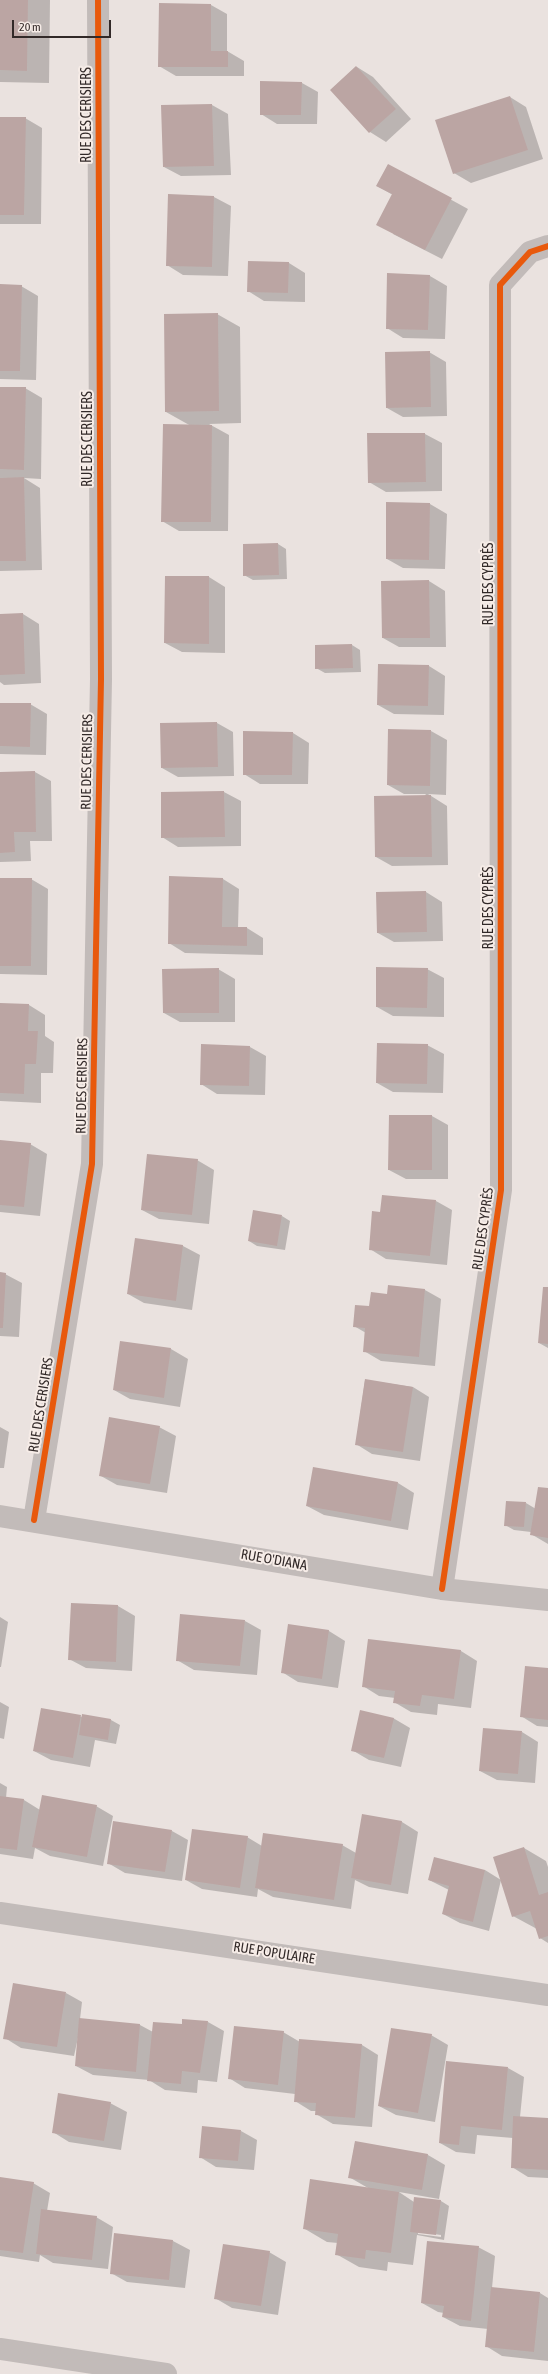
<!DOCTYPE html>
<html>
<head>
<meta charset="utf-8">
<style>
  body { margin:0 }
  #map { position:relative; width:548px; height:2374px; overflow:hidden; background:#eae2df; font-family:"Asap Condensed",sans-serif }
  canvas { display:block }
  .scale { position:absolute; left:12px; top:20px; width:99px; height:18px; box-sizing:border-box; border:2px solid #322928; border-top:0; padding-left:5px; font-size:12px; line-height:14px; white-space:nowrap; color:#322928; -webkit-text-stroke:3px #f6ece7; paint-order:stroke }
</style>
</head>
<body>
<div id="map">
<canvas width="548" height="2374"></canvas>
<div class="scale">20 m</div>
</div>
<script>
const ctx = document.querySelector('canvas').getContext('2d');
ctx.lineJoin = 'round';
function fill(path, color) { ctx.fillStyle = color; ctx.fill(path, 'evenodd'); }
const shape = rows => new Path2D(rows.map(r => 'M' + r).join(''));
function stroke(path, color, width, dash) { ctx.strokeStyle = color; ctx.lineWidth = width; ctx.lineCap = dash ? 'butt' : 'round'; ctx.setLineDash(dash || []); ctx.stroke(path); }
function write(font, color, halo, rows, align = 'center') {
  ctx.font = font + ' "Asap Condensed",sans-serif'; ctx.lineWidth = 4; ctx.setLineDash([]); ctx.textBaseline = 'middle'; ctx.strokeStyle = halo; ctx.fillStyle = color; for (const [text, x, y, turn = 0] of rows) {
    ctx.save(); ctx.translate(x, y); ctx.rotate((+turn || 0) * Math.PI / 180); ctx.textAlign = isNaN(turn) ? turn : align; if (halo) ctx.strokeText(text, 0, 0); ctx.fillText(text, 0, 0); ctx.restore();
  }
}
fill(shape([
  [0,0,50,0,49,83,0,82],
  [211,5,227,14,227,51,244,61,244,76,176,76,159,66],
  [357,67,373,77,411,119,386,142,370,132],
  [302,83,318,92,317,124,277,124,261,114],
  [510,97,526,107,543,159,471,183,454,173],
  [212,105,228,114,231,175,181,176,164,167],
  [0,118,25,118,42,128,41,224,0,224],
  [388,165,468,209,442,259,393,234,393,195,377,186],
  [169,195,214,197,231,206,228,276,183,275,167,265],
  [289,263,305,273,305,302,264,301,248,291],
  [388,275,430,276,447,286,445,339,403,338,387,328],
  [0,285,21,286,38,296,36,380,0,379],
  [217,314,240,327,241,423,209,424,229,435,228,531,179,531,162,521,191,426,166,412],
  [429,352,446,362,447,416,403,417,387,408],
  [0,388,25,388,42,398,41,479,24,478,40,488,42,570,0,571],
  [368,434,425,434,442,443,442,491,386,492,369,482],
  [387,503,430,504,447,514,445,569,403,568,387,559],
  [278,544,286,549,287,579,253,580,244,575],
  [209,577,225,587,225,653,182,652,165,643],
  [429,581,445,591,446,647,399,647,383,638],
  [23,614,39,624,41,683,4,685,0,682,0,615],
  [352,645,360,650,361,672,325,673,316,668],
  [429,666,445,676,444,715,394,714,378,705],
  [0,704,30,704,47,714,46,755,0,754],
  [217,723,233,732,234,776,178,777,162,768],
  [431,731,447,740,446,795,428,794,447,806,448,865,392,866,376,857,426,794,404,794,388,785],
  [293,733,309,743,308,784,260,784,244,774],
  [35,772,51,781,52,841,30,841,31,861,0,862,0,773],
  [224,792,241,801,241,846,178,847,162,837,162,793],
  [170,877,223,879,239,889,238,928,247,928,263,938,263,955,185,953,169,943],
  [0,879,31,879,48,889,47,975,0,974],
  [426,892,442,902,443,941,394,942,378,933],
  [218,969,235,979,235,1022,180,1022,164,1013],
  [427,969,444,978,444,1017,393,1016,377,1007],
  [0,1004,29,1005,45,1015,45,1036,54,1042,53,1073,41,1073,41,1103,0,1101],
  [427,1045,444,1054,443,1093,393,1092,377,1083],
  [250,1047,266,1056,265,1095,217,1094,201,1084],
  [432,1116,448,1125,448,1179,406,1179,389,1170],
  [0,1141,30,1144,47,1154,40,1216,0,1212],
  [197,1160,214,1170,209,1224,159,1219,142,1210],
  [436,1201,452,1210,447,1265,386,1259,370,1249,381,1213],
  [282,1216,290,1221,285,1250,257,1246,249,1241],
  [136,1240,183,1246,200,1255,192,1310,144,1303,128,1294],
  [0,1273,5,1274,22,1283,19,1337,0,1336],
  [548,1288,548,1348,539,1343],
  [425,1290,441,1299,435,1366,381,1361,364,1351,366,1333,354,1326,370,1307,388,1295],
  [121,1342,171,1349,188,1359,180,1407,130,1399,114,1390],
  [365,1380,413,1387,429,1397,420,1461,372,1454,356,1444],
  [0,1427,9,1432,4,1468,0,1468],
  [159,1427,176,1436,167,1493,117,1485,101,1476],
  [314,1468,398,1483,414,1493,408,1530,324,1515,307,1506],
  [548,1489,548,1544,531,1534,531,1532,514,1530,505,1525,526,1503,536,1509],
  [72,1604,118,1606,135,1616,132,1671,86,1668,69,1659],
  [0,1617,8,1622,1,1667,0,1667],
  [245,1621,261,1630,257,1675,194,1670,177,1660],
  [289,1625,329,1631,345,1641,338,1688,298,1682,282,1672],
  [461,1651,477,1661,471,1708,438,1704,437,1715,411,1712,394,1702,395,1698,379,1696,363,1686],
  [548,1669,548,1727,537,1726,521,1716],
  [0,1702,9,1707,4,1739,0,1738],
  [42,1709,83,1717,83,1715,111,1720,120,1725,116,1744,95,1740,90,1767,51,1760,34,1751],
  [393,1718,410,1728,401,1767,369,1760,352,1750],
  [522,1732,538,1742,535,1783,497,1780,480,1771],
  [0,1783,7,1787,6,1798,24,1800,40,1810,96,1806,113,1816,103,1866,50,1856,35,1848,33,1859,0,1854],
  [363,1815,402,1822,418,1832,408,1894,369,1887,355,1880,351,1909,273,1897,258,1889,257,1897,202,1889,186,1880,247,1837,262,1846,342,1845,356,1853],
  [172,1831,188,1840,182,1881,125,1873,108,1863],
  [524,1848,546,1861,548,1867,548,1943,540,1938,537,1929,513,1916],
  [485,1870,501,1880,489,1931,460,1923,443,1914,449,1890,429,1880],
  [66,1993,82,2002,80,2019,140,2025,153,2032,208,2022,224,2031,217,2082,198,2080,197,2093,165,2090,149,2080,93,2075,76,2066,79,2033,74,2056,21,2048,5,2038],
  [283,2032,300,2042,362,2045,378,2055,372,2127,333,2124,316,2114,317,2111,311,2111,295,2101,295,2094,245,2088,229,2078],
  [431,2035,448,2045,435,2122,396,2115,379,2106],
  [508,2068,524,2077,520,2117,548,2119,548,2178,528,2177,512,2167,513,2138,477,2135,475,2154,456,2152,440,2143],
  [110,2103,127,2112,121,2150,69,2142,53,2132],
  [241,2131,257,2140,254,2170,216,2167,200,2157],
  [355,2143,428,2155,445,2165,439,2199,399,2192,414,2202,441,2201,449,2206,444,2240,417,2235,413,2265,388,2262,387,2271,359,2267,336,2254,338,2243,327,2242,305,2229,368,2188,349,2177],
  [418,2232,441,2235,441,2237,418,2234],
  [0,2178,33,2183,50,2193,47,2211,96,2217,113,2227,108,2269,53,2263,40,2255,39,2262,0,2256],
  [115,2234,173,2241,190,2250,185,2288,127,2282,111,2273],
  [478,2247,495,2256,492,2288,540,2293,548,2298,548,2361,502,2356,486,2346,488,2329,460,2326,443,2317,444,2313,438,2312,422,2303],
  [269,2252,286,2262,278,2315,232,2308,215,2298]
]), '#0003');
fill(shape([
  [0,0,28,0,27,71,0,70],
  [159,3,211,4,211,51,228,51,228,67,158,67],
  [356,66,396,109,369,133,330,90],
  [260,81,302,82,301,115,260,115],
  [510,96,528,150,453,174,435,120],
  [212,104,214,166,163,167,161,105],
  [0,117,26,117,24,215,0,215],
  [388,164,452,198,425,250,376,225,392,194,376,186],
  [168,194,214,196,212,267,166,266],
  [248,261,289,262,288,293,247,292],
  [387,273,430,275,428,330,386,329],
  [0,284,22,285,20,371,0,371],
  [218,313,219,411,165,412,164,314],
  [430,351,431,407,386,408,385,352],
  [0,387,26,387,24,470,0,469],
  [163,424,212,425,211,522,161,522],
  [367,433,425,433,426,482,368,483],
  [24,477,26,561,0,561,0,478],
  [386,502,430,503,429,560,386,559],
  [278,543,279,575,243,576,243,544],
  [165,576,209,576,209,644,164,643],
  [429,580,430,638,382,638,381,581],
  [23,613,25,674,0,675,0,614],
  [352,644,353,668,315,669,315,645],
  [378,664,429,665,428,706,377,705],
  [0,703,31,703,30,747,0,746],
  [217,722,218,767,161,768,160,723],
  [388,729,431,730,430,786,387,785],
  [243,731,293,732,292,775,243,775],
  [35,771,36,832,14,832,15,852,0,853,0,772],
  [224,791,225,837,161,838,161,792],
  [431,795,432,857,375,857,374,796],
  [169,876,223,878,222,927,247,927,247,946,168,944],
  [0,878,32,878,31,966,0,966],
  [426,891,427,932,377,933,376,892],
  [376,967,428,968,427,1008,376,1007],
  [219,968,219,1013,163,1013,162,969],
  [0,1003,29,1004,28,1031,38,1031,36,1064,25,1064,24,1094,0,1093],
  [377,1043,428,1044,427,1084,376,1083],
  [201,1044,250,1046,249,1086,200,1085],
  [389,1115,432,1115,432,1170,388,1170],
  [0,1140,31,1143,24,1207,0,1205],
  [147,1154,198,1159,192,1215,141,1210],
  [382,1195,436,1200,430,1256,369,1250,372,1211,380,1212],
  [253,1210,282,1215,277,1246,248,1241],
  [135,1238,183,1245,176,1301,127,1294],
  [0,1272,6,1273,3,1328,0,1328],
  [388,1285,425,1289,419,1357,363,1352,365,1328,353,1327,355,1305,369,1306,371,1292,387,1294],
  [543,1287,548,1287,548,1344,538,1343],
  [120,1341,171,1348,164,1398,113,1390],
  [365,1379,413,1387,403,1452,355,1445],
  [109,1417,160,1426,150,1484,99,1476],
  [313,1467,398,1482,391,1521,306,1506],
  [538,1487,548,1488,548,1538,530,1535],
  [506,1501,526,1502,524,1527,504,1526],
  [71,1603,118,1605,116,1662,68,1660],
  [180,1614,245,1620,240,1666,176,1661],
  [288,1624,329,1630,322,1679,281,1673],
  [368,1639,461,1650,454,1699,422,1695,420,1706,393,1703,395,1691,362,1687],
  [525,1666,548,1668,548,1720,520,1717],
  [41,1708,81,1715,73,1758,33,1751],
  [360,1710,394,1718,384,1758,351,1751],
  [82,1714,111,1719,108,1740,79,1735],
  [483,1728,522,1731,518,1774,479,1771],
  [42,1795,97,1805,87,1857,32,1847],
  [0,1796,24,1799,17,1850,0,1848],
  [362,1814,402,1821,391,1885,351,1878],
  [113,1821,172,1830,165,1872,107,1864],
  [192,1829,248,1836,240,1888,185,1880],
  [263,1833,343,1844,334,1900,255,1888],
  [524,1847,539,1895,548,1892,548,1936,539,1939,530,1911,512,1917,493,1857],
  [434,1857,485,1870,473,1922,442,1914,449,1886,428,1880],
  [13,1983,66,1992,57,2047,3,2039],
  [79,2018,140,2024,136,2072,75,2066],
  [182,2019,208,2021,200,2073,182,2071,181,2084,147,2081,153,2022,182,2024],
  [234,2026,284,2031,278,2085,228,2079],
  [391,2028,432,2034,418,2113,378,2106],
  [299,2039,362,2044,355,2118,315,2115,316,2103,294,2102],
  [446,2061,508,2067,502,2130,461,2126,459,2145,439,2143],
  [58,2093,111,2102,104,2141,52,2133],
  [513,2116,548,2118,548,2170,511,2168],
  [202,2126,241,2130,238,2161,199,2158],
  [355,2141,428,2154,422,2190,348,2178],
  [0,2177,34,2182,23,2253,0,2250],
  [310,2179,399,2192,391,2253,366,2250,365,2259,335,2255,338,2234,303,2229],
  [414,2197,441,2200,436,2235,410,2232],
  [41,2209,97,2216,92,2260,36,2254],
  [114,2233,173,2240,169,2280,110,2274],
  [427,2241,479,2246,471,2321,442,2317,444,2306,421,2303],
  [223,2244,270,2251,261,2306,214,2299],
  [491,2287,540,2292,534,2352,485,2347]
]), '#bba5a3');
stroke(shape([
  [0,1516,442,1589,548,1600],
  [34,1520,92,1164,101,679,98,0],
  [442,1589,501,1190,500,285,530,252,548,246],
  [0,1913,548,1995],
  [0,2349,166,2374]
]), '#c2bbb9', 22);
stroke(shape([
  [34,1520,92,1164,101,679,98,0],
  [442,1589,501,1190,500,285,530,252,548,246]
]), '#e8590c', 6);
write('14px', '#322928', '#f6ece7', [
  ["RUE DES CERISIERS",87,115,-90],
  ["RUE DES CERISIERS",88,439,-90],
  ["RUE DES CYPRÈS",489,584,-90],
  ["RUE DES CERISIERS",87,762,-89],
  ["RUE DES CYPRÈS",489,908,-90],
  ["RUE DES CERISIERS",82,1086,-89],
  ["RUE DES CYPRÈS",483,1229,-82],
  ["RUE DES CERISIERS",41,1405,-81],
  ["RUE O'DIANA",274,1560,10],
  ["RUE POPULAIRE",274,1953,9]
]);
</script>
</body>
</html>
